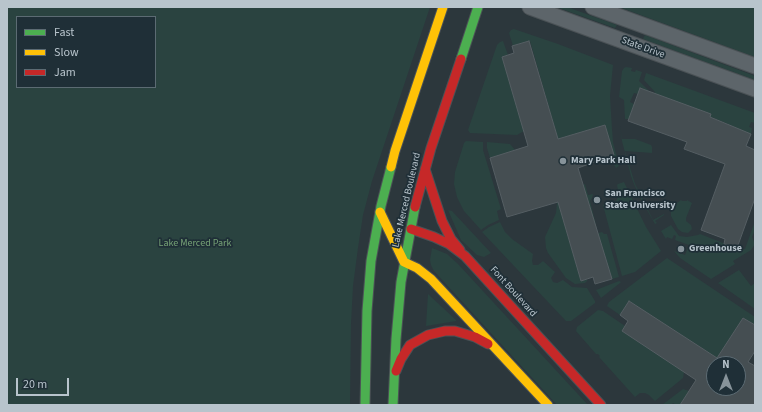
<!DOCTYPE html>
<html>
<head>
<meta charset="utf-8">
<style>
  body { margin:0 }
  #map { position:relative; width:762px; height:412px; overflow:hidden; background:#2c373c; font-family:"Source Sans 3",sans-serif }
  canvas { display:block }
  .frame { position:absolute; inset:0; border:8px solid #b8c4cc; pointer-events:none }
  .legend { position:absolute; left:16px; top:16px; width:140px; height:72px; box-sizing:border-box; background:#1f2f37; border:1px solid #5c6b73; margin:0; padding:5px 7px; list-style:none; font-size:12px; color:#b8c4cc }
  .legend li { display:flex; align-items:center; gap:8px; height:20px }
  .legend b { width:20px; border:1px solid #5c6b73 }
  .north { position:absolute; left:706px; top:356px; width:40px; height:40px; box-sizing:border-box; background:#1f2f37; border:1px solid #5c6b73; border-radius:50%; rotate:0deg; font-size:11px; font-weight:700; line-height:16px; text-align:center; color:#b8c4cc }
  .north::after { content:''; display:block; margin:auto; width:14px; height:18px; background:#87939a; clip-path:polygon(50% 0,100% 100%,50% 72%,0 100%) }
  .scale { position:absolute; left:16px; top:378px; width:53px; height:18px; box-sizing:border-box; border:2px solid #b8c4cc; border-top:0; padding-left:5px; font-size:12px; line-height:14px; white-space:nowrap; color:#b8c4cc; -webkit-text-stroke:3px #1f2f37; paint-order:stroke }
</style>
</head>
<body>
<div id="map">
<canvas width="762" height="412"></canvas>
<div class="frame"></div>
<ul class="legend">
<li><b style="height:5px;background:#4caf50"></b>Fast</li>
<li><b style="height:5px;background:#ffc107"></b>Slow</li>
<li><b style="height:5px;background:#c62828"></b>Jam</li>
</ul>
<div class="north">N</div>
<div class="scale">20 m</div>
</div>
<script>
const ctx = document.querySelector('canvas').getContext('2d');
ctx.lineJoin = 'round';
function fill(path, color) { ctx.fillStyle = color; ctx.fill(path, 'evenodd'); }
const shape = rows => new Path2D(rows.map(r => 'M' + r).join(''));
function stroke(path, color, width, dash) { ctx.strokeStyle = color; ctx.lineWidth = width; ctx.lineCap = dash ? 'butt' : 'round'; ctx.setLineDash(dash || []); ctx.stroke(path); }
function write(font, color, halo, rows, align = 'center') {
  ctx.font = font + ' "Source Sans 3",sans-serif'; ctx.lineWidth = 3.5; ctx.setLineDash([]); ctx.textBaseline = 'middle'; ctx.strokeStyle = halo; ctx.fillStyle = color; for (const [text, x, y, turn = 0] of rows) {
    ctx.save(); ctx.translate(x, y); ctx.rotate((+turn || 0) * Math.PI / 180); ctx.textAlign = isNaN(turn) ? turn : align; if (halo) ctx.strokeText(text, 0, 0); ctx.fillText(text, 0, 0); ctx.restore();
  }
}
fill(shape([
  [7,7,430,7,372,181,363,215,358,248,353,286,351,324,350,405,7,405],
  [17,17,155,17,155,87,17,87],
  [556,7,567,7,617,25,615,28],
  [619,7,755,7,755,57],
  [514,29,558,44,613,65,610,96,612,129,613,142,619,166,616,168,614,165,613,155,605,125,558,139,530,41,513,46,509,33,511,30],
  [645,35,755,76,755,80,643,39],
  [503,41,508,55,502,57,524,131,517,135,470,133,468,130,497,45,500,42],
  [626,67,632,68,631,71,635,72,636,70,642,72,639,81,650,92,640,88,638,94,634,93,630,102,634,104,629,119,625,119,624,100,619,97,622,71,624,68],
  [646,73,755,113,755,123,751,122,749,127,752,128,751,134,728,126,728,124,654,94,655,92,644,80],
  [620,126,622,139,635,139,651,145,652,147,652,153,625,151,635,184,653,220,664,214,664,215,655,221,657,223,655,224,643,203,634,184,631,176,622,141],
  [466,141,483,142,483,150,501,209,497,211,499,220,488,225,481,230,464,211,457,197,454,184,455,172,464,143],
  [487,142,510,144,515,150,490,158,487,148],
  [624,182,646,227,661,251,635,272,622,276,603,205,616,201,619,195,617,185,618,184],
  [585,184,588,195,593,194,592,198,590,201,598,233,602,232,604,234,607,234,619,277,612,279,583,185],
  [681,200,682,201,687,201,687,200,692,203,686,218,686,221,691,225,692,229,688,233,682,232,678,229,671,216,671,210,674,205],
  [558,202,581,281,587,279,587,281,585,283,575,284,566,278,548,253,546,248,545,237,556,213,557,203],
  [448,210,452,211,491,253,484,257,477,255,461,240],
  [755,221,755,230,752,237,755,244,751,250,733,261,735,264,711,279,680,258,674,251,685,255,689,245,675,240,676,236,674,235,672,239,667,237,666,239,661,231,671,225,679,236,687,237,698,235,700,234,741,250,745,249],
  [500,222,505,232,512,239,533,254,532,261,533,265,538,265,543,261,555,272,551,278,553,282,557,283,563,280,572,287,587,288,595,301,595,303,571,321,566,321,482,232,489,227],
  [432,248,447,254,458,264,588,405,557,405,434,271,431,265,430,260],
  [667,258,755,317,755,325,743,318,717,358,629,301,620,315,607,306,609,302],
  [739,270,751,286,755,283,755,309,718,283],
  [619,281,621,282,620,283,601,298,596,290],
  [428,294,456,320,456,321,426,326],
  [598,310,603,311,625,326,622,331,684,372,683,378,655,401,649,395,645,393,640,393,635,397,599,357,600,356,598,354,596,354,576,331,577,327],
  [683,389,689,391,680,405,676,405,673,403,671,405,662,405]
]), '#2a4340');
const building = shape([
  [529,41,558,139,605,125,614,155,578,168,612,279,595,284,593,277,581,281,558,202,507,217,490,158,528,146,502,57,514,53,512,46,529,41],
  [640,88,711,114,710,117,751,134,746,146,755,150,755,198,737,248,724,244,725,239,701,230,725,164,684,149,687,142,628,121,640,88],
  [629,301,717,358,743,318,755,325,755,351,748,362,755,366,755,405,680,405,696,380,622,331,628,321,620,315,629,301],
  [714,364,738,364,738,388,714,388,714,364]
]);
fill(building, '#454e52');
stroke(building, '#555e63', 1);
const street = shape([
  [530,7,755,89],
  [593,7,755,66]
]);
const fast = shape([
  [461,59,478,7],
  [365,405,367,311,371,261,381,206,391,167],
  [393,405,396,339,401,282,415,207]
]);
const slow = shape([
  [391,167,395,151,443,7],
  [380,212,404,262,417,268,431,279,548,405]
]);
const jam = shape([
  [425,169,442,221,451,239,460,250],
  [415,207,431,148,461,59],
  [411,229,434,237,449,244,465,256,601,405],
  [396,371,401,359,410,345,428,335,445,331,455,331,475,337,488,344]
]);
stroke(street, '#4b5256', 17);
stroke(fast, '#4b5256', 11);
stroke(slow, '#4b5256', 11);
stroke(jam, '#4b5256', 11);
stroke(street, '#5d656a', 15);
stroke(fast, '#4caf50', 9);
stroke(slow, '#ffc107', 9);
stroke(jam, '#c62828', 9);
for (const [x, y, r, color] of [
  [563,161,4,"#87939a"],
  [597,200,4,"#87939a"],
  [681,249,4,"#87939a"]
]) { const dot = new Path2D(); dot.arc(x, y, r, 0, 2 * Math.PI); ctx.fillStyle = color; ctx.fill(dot); stroke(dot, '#1f2f37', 1.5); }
write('10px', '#b8c4cc', '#1f2f37', [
  ["State Drive",643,48,20],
  ["Lake Merced Boulevard",407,200,-77],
  ["Font Boulevard",513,292,48]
]);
write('bold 10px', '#b8c4cc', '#1f2f37', [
  ["Mary Park Hall",571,161],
  ["San Francisco",605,194],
  ["State University",605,206],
  ["Greenhouse",689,249]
], 'left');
write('10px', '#76a276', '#1f2f37', [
  ["Lake Merced Park",195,244]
]);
</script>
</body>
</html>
